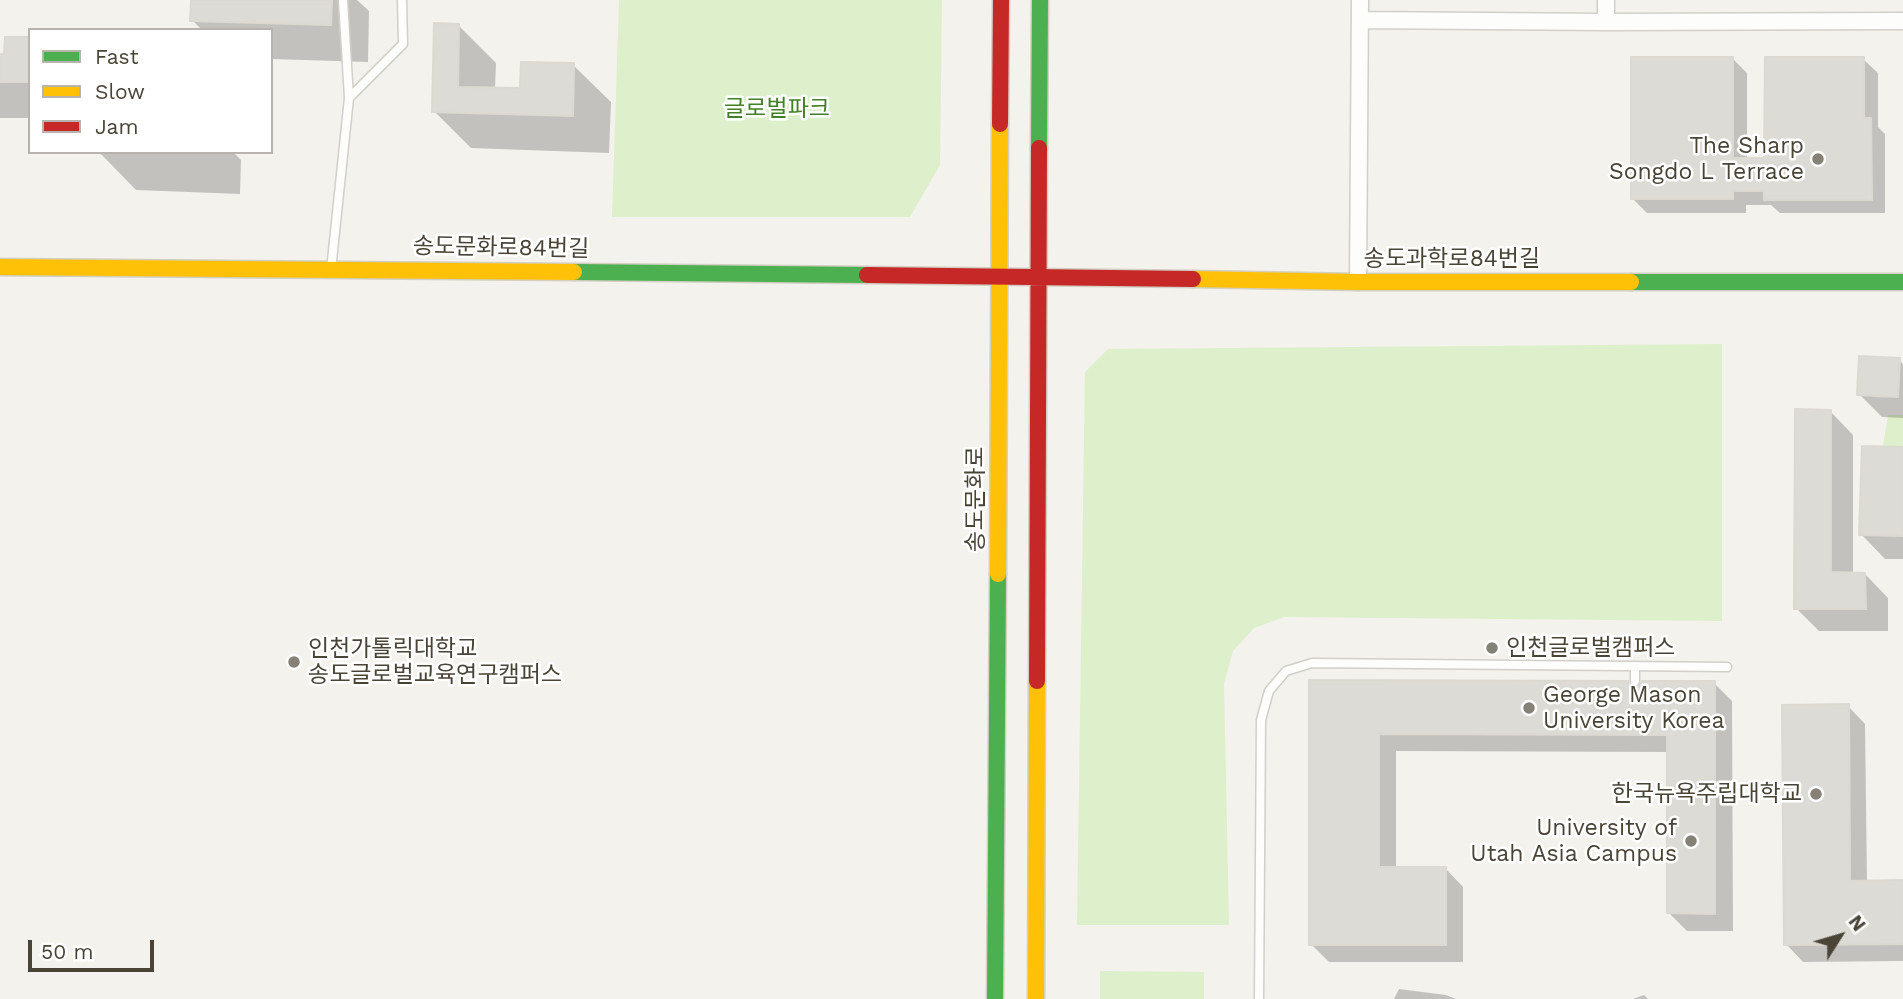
<!DOCTYPE html>
<html>
<head>
<meta charset="utf-8">
<style>
  body { margin:0 }
  #map { position:relative; width:1903px; height:999px; overflow:hidden; background:#f3f2ed; font-family:"Work Sans",sans-serif }
  canvas { display:block }
  .legend { position:absolute; left:28px; top:28px; width:245px; height:126px; box-sizing:border-box; background:#fff; border:2px solid #b7b4af; margin:0; padding:9px 12px; list-style:none; font-size:21px; color:#4a4437 }
  .legend li { display:flex; align-items:center; gap:14px; height:35px }
  .legend b { width:35px; border:2px solid #b7b4af }
  .north { position:absolute; left:1805px; top:901px; width:70px; height:70px; -webkit-text-stroke:5px #fff; paint-order:stroke; rotate:53deg; font-size:19px; font-weight:700; line-height:28px; text-align:center; color:#4a4437 }
  .north::after { content:''; display:block; margin:auto; width:24px; height:32px; background:#4a4437; clip-path:polygon(50% 0,100% 100%,50% 72%,0 100%) }
  .scale { position:absolute; left:28px; top:940px; width:126px; height:32px; box-sizing:border-box; border:4px solid #4a4437; border-top:0; padding-left:9px; font-size:21px; line-height:24px; white-space:nowrap; color:#4a4437; -webkit-text-stroke:5px #fff; paint-order:stroke }
</style>
</head>
<body>
<div id="map">
<canvas width="1903" height="999"></canvas>
<ul class="legend">
<li><b style="height:9px;background:#4caf50"></b>Fast</li>
<li><b style="height:9px;background:#ffc107"></b>Slow</li>
<li><b style="height:9px;background:#c62828"></b>Jam</li>
</ul>
<div class="north">N</div>
<div class="scale">50 m</div>
</div>
<script>
const ctx = document.querySelector('canvas').getContext('2d');
ctx.lineJoin = 'round';
function fill(path, color) { ctx.fillStyle = color; ctx.fill(path, 'evenodd'); }
const shape = rows => new Path2D(rows.map(r => 'M' + r).join(''));
function stroke(path, color, width, dash) { ctx.strokeStyle = color; ctx.lineWidth = width; ctx.lineCap = dash ? 'butt' : 'round'; ctx.setLineDash(dash || []); ctx.stroke(path); }
function write(font, color, halo, rows, align = 'center') {
  ctx.font = font + ' "Work Sans","Noto Sans KR",sans-serif'; ctx.lineWidth = 5; ctx.setLineDash([]); ctx.textBaseline = 'middle'; ctx.strokeStyle = halo; ctx.fillStyle = color; for (const [text, x, y, turn = 0] of rows) {
    ctx.save(); ctx.translate(x, y); ctx.rotate((+turn || 0) * Math.PI / 180); ctx.textAlign = isNaN(turn) ? turn : align; if (halo) ctx.strokeText(text, 0, 0); ctx.fillText(text, 0, 0); ctx.restore();
  }
}
fill(shape([
  [619,0,942,0,940,165,910,217,612,217],
  [1722,344,1722,621,1284,617,1254,628,1233,651,1224,683,1229,925,1077,925,1085,372,1108,349],
  [1888,415,1903,415,1903,533,1881,458],
  [1100,971,1204,972,1204,999,1100,999]
]), '#deefcb');
fill(shape([
  [193,0,357,0,369,11,368,62,271,59,271,30,202,30,192,20],
  [458,25,496,63,495,89,522,90,573,65,611,102,609,153,471,148,434,111],
  [30,39,30,118,0,118,0,56,6,56],
  [1733,59,1747,73,1747,159,1766,159,1863,59,1878,73,1878,127,1885,134,1885,213,1780,213,1771,205,1746,205,1746,213,1647,213,1633,199],
  [99,152,233,152,241,160,240,194,136,190],
  [1899,360,1903,364,1903,418,1882,417,1859,394],
  [1830,411,1853,435,1853,574,1865,574,1888,598,1888,631,1819,631,1796,608],
  [1903,449,1903,559,1885,559,1861,534],
  [1311,682,1634,689,1714,683,1732,701,1733,931,1687,931,1669,913,1669,752,1396,751,1396,869,1446,869,1463,887,1463,962,1329,962,1311,944],
  [1848,706,1865,724,1867,882,1903,882,1903,961,1803,962,1786,944],
  [1399,989,1446,995,1456,999,1394,999],
  [1644,995,1648,999,1633,999]
]), '#0003');
const building = shape([
  [191,0,332,0,331,25,190,21,191,0],
  [434,23,459,24,458,87,520,88,521,62,574,63,573,116,432,112,434,23],
  [5,37,30,37,30,82,0,82,0,54,4,54,5,37],
  [1631,57,1733,57,1733,158,1764,158,1765,57,1864,57,1864,118,1871,118,1872,200,1764,200,1764,191,1733,191,1733,199,1631,199,1631,57],
  [1859,356,1900,358,1898,397,1857,395,1859,356],
  [1795,409,1831,410,1831,572,1865,573,1866,609,1794,609,1795,409],
  [1862,446,1903,447,1903,536,1859,535,1862,446],
  [1309,680,1628,681,1630,685,1634,687,1639,686,1642,681,1715,681,1715,914,1667,913,1667,735,1379,734,1379,867,1446,867,1446,945,1309,945,1309,680],
  [1849,704,1850,881,1903,880,1903,944,1784,945,1782,705,1849,704]
]);
fill(building, '#dddbd5');
stroke(building, '#dcd9d2', 2);
const lane = shape([
  [349,98,403,44,402,0],
  [331,270,349,98,343,0],
  [1635,681,1635,666],
  [1259,999,1261,720,1269,691,1286,671,1312,663,1727,667]
]);
const street = shape([
  [1360,20,1606,22,1903,21],
  [1606,22,1606,0],
  [1358,282,1360,0]
]);
const fast = shape([
  [1039,148,1040,0],
  [574,272,867,275],
  [1631,282,1903,282],
  [995,999,998,574]
]);
const slow = shape([
  [0,267,574,272],
  [1193,279,1358,282,1631,282],
  [998,574,1000,124],
  [1036,999,1037,681]
]);
const jam = shape([
  [1000,124,1001,0],
  [867,275,1193,279],
  [1037,681,1039,148]
]);
stroke(lane, '#d1cfca', 11);
stroke(street, '#d1cfca', 19);
stroke(fast, '#d3cfc3', 19);
stroke(slow, '#d3cfc3', 19);
stroke(jam, '#d3cfc3', 19);
stroke(lane, '#fdfdfc', 8);
stroke(street, '#fdfdfc', 16);
stroke(fast, '#4caf50', 16);
stroke(slow, '#ffc107', 16);
stroke(jam, '#c62828', 16);
for (const [x, y, r, color] of [
  [1818,159,7,"#858177"],
  [1492,648,7,"#858177"],
  [294,662,7,"#858177"],
  [1529,708,7,"#858177"],
  [1816,794,7,"#858177"],
  [1691,841,7,"#858177"]
]) { const dot = new Path2D(); dot.arc(x, y, r, 0, 2 * Math.PI); ctx.fillStyle = color; ctx.fill(dot); stroke(dot, '#fff', 2.5); }
write('23px', '#428125', '#fff', [
  ["글로벌파크",777,109]
]);
write('23px', '#4a4437', '#fff', [
  ["The Sharp",1804,146],
  ["Songdo L Terrace",1804,172],
  ["인천글로벌캠퍼스",1506,648,"left"],
  ["인천가톨릭대학교",308,649,"left"],
  ["송도글로벌교육연구캠퍼스",308,675,"left"],
  ["George Mason",1543,695,"left"],
  ["University Korea",1543,721,"left"],
  ["한국뉴욕주립대학교",1802,794],
  ["University of",1677,828],
  ["Utah Asia Campus",1677,854]
], 'right');
write('23px', '#4a4437', '#fff', [
  ["송도문화로84번길",501,248,1],
  ["송도과학로84번길",1452,259],
  ["송도문화로",976,499,-90]
]);
</script>
</body>
</html>
